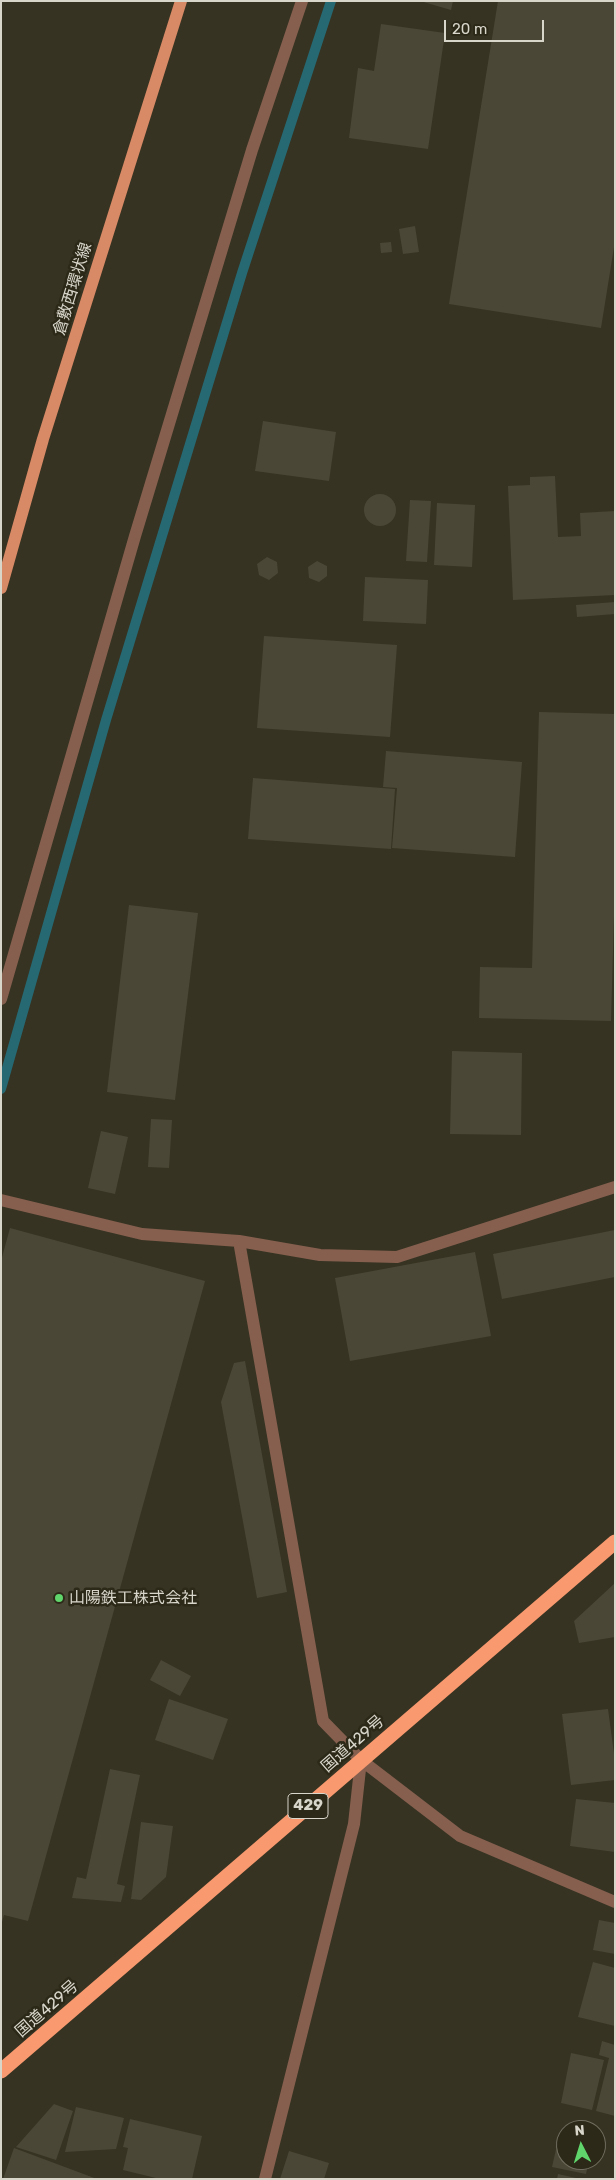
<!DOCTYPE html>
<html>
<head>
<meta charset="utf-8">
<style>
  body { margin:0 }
  #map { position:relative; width:616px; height:2180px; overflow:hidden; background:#363322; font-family:Rubik,sans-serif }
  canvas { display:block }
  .frame { position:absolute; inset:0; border:2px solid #d8d6cb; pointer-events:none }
  .north { position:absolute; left:556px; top:2120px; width:50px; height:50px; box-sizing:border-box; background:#2c2918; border:1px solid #716e60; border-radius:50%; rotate:355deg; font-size:14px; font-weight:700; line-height:20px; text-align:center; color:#d8d6cb }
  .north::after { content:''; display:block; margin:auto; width:18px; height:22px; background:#5fd56b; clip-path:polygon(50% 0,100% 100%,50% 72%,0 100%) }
  .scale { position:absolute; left:444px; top:20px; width:100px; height:22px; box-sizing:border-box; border:2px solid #d8d6cb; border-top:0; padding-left:6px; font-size:15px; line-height:18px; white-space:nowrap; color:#d8d6cb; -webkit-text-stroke:4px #2c2918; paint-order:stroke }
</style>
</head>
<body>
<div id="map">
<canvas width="616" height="2180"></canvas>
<div class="frame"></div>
<div class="north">N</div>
<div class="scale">20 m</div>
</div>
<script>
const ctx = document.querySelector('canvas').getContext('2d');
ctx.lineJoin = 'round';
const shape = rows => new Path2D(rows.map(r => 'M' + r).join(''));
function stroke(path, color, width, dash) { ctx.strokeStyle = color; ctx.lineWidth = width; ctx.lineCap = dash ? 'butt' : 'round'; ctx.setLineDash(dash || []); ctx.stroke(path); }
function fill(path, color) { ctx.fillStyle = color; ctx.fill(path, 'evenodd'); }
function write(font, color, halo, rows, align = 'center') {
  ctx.font = font + ' Rubik,"Noto Sans JP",sans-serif'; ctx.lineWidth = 5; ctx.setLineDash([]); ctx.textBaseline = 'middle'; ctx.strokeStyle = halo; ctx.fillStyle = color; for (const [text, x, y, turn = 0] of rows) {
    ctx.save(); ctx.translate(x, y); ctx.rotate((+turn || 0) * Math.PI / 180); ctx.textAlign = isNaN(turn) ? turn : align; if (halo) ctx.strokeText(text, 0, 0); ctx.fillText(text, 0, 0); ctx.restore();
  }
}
stroke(shape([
  [1,1089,106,720,242,273,331,1]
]), '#266973', 10);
fill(shape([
  [420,1,453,1,451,10],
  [498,1,615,1,615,241,601,328,449,304],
  [381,24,445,33,428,149,349,138,358,68,374,71],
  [415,226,419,252,403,254,399,229],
  [391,242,392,252,381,253,380,243],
  [263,421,336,432,329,481,255,471],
  [555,476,558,537,581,536,580,513,615,511,615,595,513,600,508,486,530,485,530,477],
  '364 510a16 16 0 1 1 32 0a16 16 0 1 1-32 0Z',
  [410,500,431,501,427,562,406,561],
  [437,503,475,505,472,567,434,565],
  [267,557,277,562,278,573,269,580,259,575,257,564],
  [317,561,327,566,327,576,319,582,309,578,308,567],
  [365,577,428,580,426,624,363,621],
  [615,602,615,614,577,617,576,605],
  [264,636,397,645,390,737,257,728],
  [539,712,615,714,615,881,611,1021,479,1018,480,967,532,968],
  [386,751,522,762,515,857,392,848,397,788,383,787],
  [253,778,395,789,391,849,248,839],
  [129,905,198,913,175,1100,107,1092],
  [452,1051,522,1053,521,1135,450,1134],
  [151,1119,172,1120,169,1168,148,1167],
  [101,1131,128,1137,115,1194,88,1188],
  [10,1228,205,1281,28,1921,4,1915,2,1922,1,1261],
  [615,1230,615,1277,502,1299,493,1254],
  [475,1252,491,1336,350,1361,335,1278],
  [245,1361,287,1592,257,1598,221,1402,234,1363],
  [615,1583,615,1637,579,1643,574,1621],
  [161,1660,191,1676,180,1696,150,1680],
  [169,1699,228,1719,213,1760,155,1740],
  [608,1709,615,1761,615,1780,571,1785,562,1714],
  [110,1769,140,1775,117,1884,125,1886,121,1902,72,1898,77,1877,86,1879],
  [576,1799,615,1803,615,1852,570,1846],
  [141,1822,173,1826,166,1877,141,1900,131,1899],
  [599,1920,615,1923,615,1954,593,1950],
  [593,1962,615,1968,615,2026,578,2017],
  [602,2041,615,2045,615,2116,596,2111,609,2058,599,2055],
  [571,2053,604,2060,592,2110,561,2103],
  [54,2104,73,2111,56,2160,16,2147],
  [76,2107,124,2118,116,2149,65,2152],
  [130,2119,202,2136,192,2179,160,2179,123,2170,128,2148,123,2147],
  [559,2136,566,2138,566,2160,589,2160,586,2174,552,2167],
  [14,2148,97,2179,3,2179],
  [289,2151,329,2163,324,2179,280,2179],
  [558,2174,576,2178,576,2179,557,2179]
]), '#4b4736');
stroke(shape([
  [1,999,135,536,252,150,302,1],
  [1,1200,142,1234,239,1241,320,1255,397,1257,615,1187],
  [239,1241,323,1721,361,1760,460,1836,615,1902],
  [265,2179,354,1824,361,1760]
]), '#865f4f', 12);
stroke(shape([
  [1,588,43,439,181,1]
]), '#d88966', 12);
stroke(shape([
  [1,2071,615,1542]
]), '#f8996f', 15);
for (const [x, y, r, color] of [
  [59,1598,5,"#5fd56b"]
]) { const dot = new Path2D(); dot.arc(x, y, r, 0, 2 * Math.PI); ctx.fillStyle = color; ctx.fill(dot); stroke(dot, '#2c2918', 2); }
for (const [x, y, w] of [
  [308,1806,40]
]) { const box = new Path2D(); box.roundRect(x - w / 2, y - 12.5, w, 25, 4); ctx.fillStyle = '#2c2918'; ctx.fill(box); stroke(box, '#d8d6cb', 1); }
write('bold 15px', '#d8d6cb', null, [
  ["429",308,1806]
]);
write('16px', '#d8d6cb', '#2c2918', [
  ["倉敷西環状線",73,289,-73],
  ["国道429号",353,1744,-41],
  ["国道429号",47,2009,-41]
]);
write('16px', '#d8d6cb', '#2c2918', [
  ["山陽鉄工株式会社",69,1598]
], 'left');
</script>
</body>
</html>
